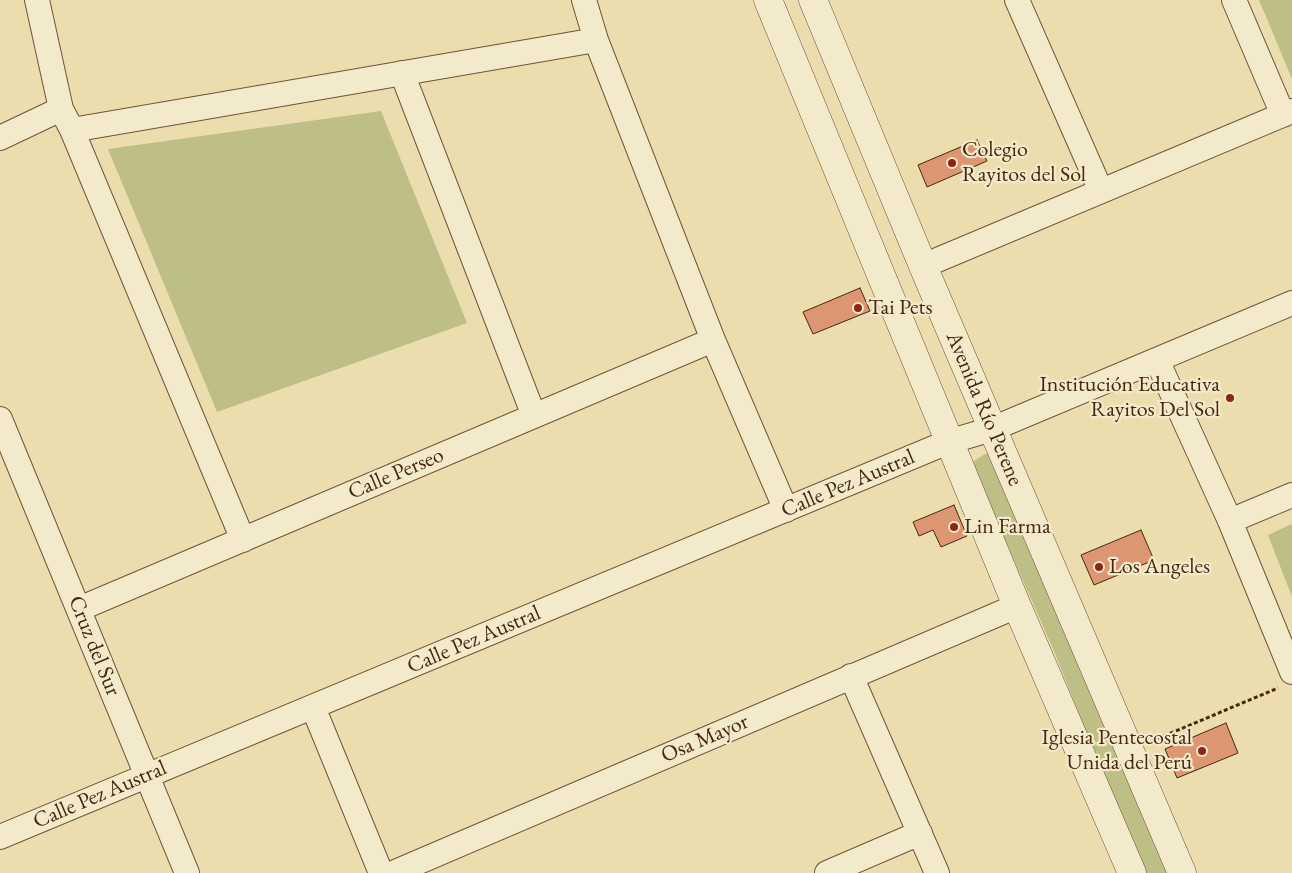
<!DOCTYPE html>
<html>
<head>
<meta charset="utf-8">
<style>
  body { margin:0 }
  canvas { display:block; background:#ecddaf }
</style>
</head>
<body>
<canvas width="1292" height="873"></canvas>
<script>
const ctx = document.querySelector('canvas').getContext('2d');
ctx.lineJoin = 'round';
function fill(path, color) { ctx.fillStyle = color; ctx.fill(path, 'evenodd'); }
const shape = rows => new Path2D(rows.map(r => 'M' + r).join(''));
function stroke(path, color, width, dash) { ctx.strokeStyle = color; ctx.lineWidth = width; ctx.lineCap = dash ? 'butt' : 'round'; ctx.setLineDash(dash || []); ctx.stroke(path); }
function write(font, color, halo, rows, align = 'center') {
  ctx.font = font + ' "EB Garamond",serif'; ctx.lineWidth = 4.5; ctx.setLineDash([]); ctx.textBaseline = 'middle'; ctx.strokeStyle = halo; ctx.fillStyle = color; for (const [text, x, y, turn = 0] of rows) {
    ctx.save(); ctx.translate(x, y); ctx.rotate((+turn || 0) * Math.PI / 180); ctx.textAlign = isNaN(turn) ? turn : align; if (halo) ctx.strokeText(text, 0, 0); ctx.fillText(text, 0, 0); ctx.restore();
  }
}
fill(shape([
  [1259,0,1292,0,1292,79],
  [381,111,467,323,217,412,108,149],
  [985,454,989,454,1169,873,1144,873,1115,804,1056,656,973,466,974,461],
  [1292,524,1292,597,1268,535]
]), '#bdbf87');
const building = shape([
  [977,140,987,161,927,187,918,165,977,140],
  [860,288,870,311,813,334,803,312,860,288],
  [954,505,967,536,941,547,933,530,919,536,913,522,954,505],
  [1141,530,1154,560,1094,585,1081,555,1141,530],
  [1226,723,1238,753,1177,778,1165,749,1226,723]
]);
fill(building, '#dc9772');
stroke(building, '#462710', 1);
const minor = shape([
  [37,0,61,109,72,130,243,540],
  [584,0,596,40,713,340,786,510],
  [1017,0,1101,191],
  [1234,0,1283,115],
  [402,73,534,416],
  [72,130,596,40],
  [0,138,61,109],
  [923,266,1292,111],
  [1157,360,1230,521,1292,672],
  [0,419,187,873],
  [1230,521,1292,495],
  [79,609,713,340],
  [851,676,937,873],
  [313,707,381,873],
  [0,837,948,442,992,429,1292,303],
  [393,873,1017,606],
  [827,873,920,833]
]);
const tertiary = shape([
  [768,0,1017,606,1132,873],
  [813,0,923,266,1182,873]
]);
stroke(minor, '#705438', 26);
stroke(tertiary, '#705438', 29);
stroke(shape([
  [1152,741,1278,688]
]), '#462710', 3, [4, 2.5]);
stroke(minor, '#f3e9cb', 24);
stroke(tertiary, '#f3e9cb', 28);
for (const [x, y, r, color] of [
  [952,163,5,"#8f2418"],
  [858,308,5,"#8f2418"],
  [1230,398,5,"#8f2418"],
  [954,527,5,"#8f2418"],
  [1099,567,5,"#8f2418"],
  [1202,751,5,"#8f2418"]
]) { const dot = new Path2D(); dot.arc(x, y, r, 0, 2 * Math.PI); ctx.fillStyle = color; ctx.fill(dot); stroke(dot, '#f3e9cb', 2); }
write('22px', '#462710', '#f3e9cb', [
  ["Colegio",962,150],
  ["Rayitos del Sol",962,175],
  ["Tai Pets",868,308],
  ["Institución Educativa",1220,385,"right"],
  ["Rayitos Del Sol",1220,410,"right"],
  ["Lin Farma",964,527],
  ["Los Angeles",1109,567],
  ["Iglesia Pentecostal",1192,738,"right"],
  ["Unida del Perú",1192,763,"right"]
], 'left');
write('22px', '#462710', '#f3e9cb', [
  ["Avenida Río Perene",984,409,67],
  ["Calle Perseo",396,474,-23],
  ["Calle Pez Austral",848,484,-23],
  ["Calle Pez Austral",474,640,-23],
  ["Cruz del Sur",94,646,68],
  ["Osa Mayor",705,739,-23],
  ["Calle Pez Austral",100,795,-23]
]);
</script>
</body>
</html>
